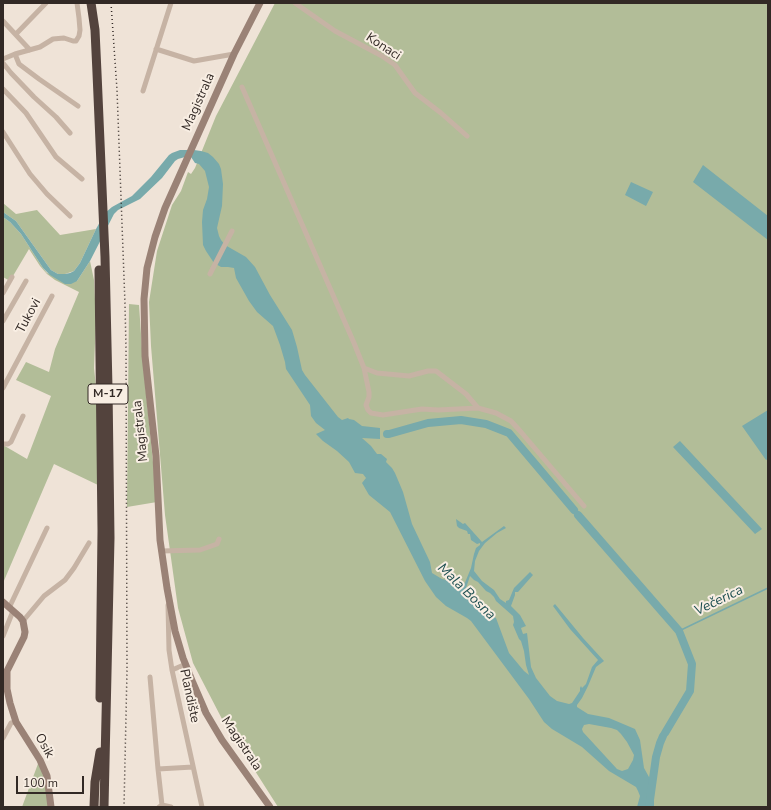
<!DOCTYPE html>
<html>
<head>
<meta charset="utf-8">
<style>
  body { margin:0 }
  #map { position:relative; width:771px; height:810px; overflow:hidden; background:#efe3d7; font-family:"Nunito Sans",sans-serif }
  canvas { display:block }
  .frame { position:absolute; inset:0; border:4px solid #322925; pointer-events:none }
  .scale { position:absolute; left:16px; top:776px; width:68px; height:18px; box-sizing:border-box; border:2px solid #322925; border-top:0; padding-left:5px; font-size:12px; line-height:14px; white-space:nowrap; color:#322925; -webkit-text-stroke:3px #f8eee3; paint-order:stroke }
</style>
</head>
<body>
<div id="map">
<canvas width="771" height="810"></canvas>
<div class="frame"></div>
<div class="scale">100 m</div>
</div>
<script>
const ctx = document.querySelector('canvas').getContext('2d');
ctx.lineJoin = 'round';
function fill(path, color) { ctx.fillStyle = color; ctx.fill(path, 'evenodd'); }
const shape = rows => new Path2D(rows.map(r => 'M' + r).join(''));
function stroke(path, color, width, dash) { ctx.strokeStyle = color; ctx.lineWidth = width; ctx.lineCap = dash ? 'butt' : 'round'; ctx.setLineDash(dash || []); ctx.stroke(path); }
function write(font, color, halo, rows, align = 'center') {
  ctx.font = font + ' "Nunito Sans",sans-serif'; ctx.lineWidth = 4; ctx.setLineDash([]); ctx.textBaseline = 'middle'; ctx.strokeStyle = halo; ctx.fillStyle = color; for (const [text, x, y, turn = 0] of rows) {
    ctx.save(); ctx.translate(x, y); ctx.rotate((+turn || 0) * Math.PI / 180); ctx.textAlign = isNaN(turn) ? turn : align; if (halo) ctx.strokeText(text, 0, 0); ctx.fillText(text, 0, 0); ctx.restore();
  }
}
fill(shape([
  [275,3,768,3,768,807,278,807,222,719,193,663,178,608,165,515,151,346,149,302,157,251,172,205,181,191,188,172,191,174,195,168,216,116],
  [3,203,16,214,37,210,60,235,96,229,80,263,74,271,65,274,58,274,51,270,16,221,3,212],
  [3,217,10,222,21,234,43,268,47,273,77,281,90,261,94,280,96,318,94,368,99,415,98,485,54,464,3,583,3,445,27,459,51,396,16,380,26,362,49,372,55,349,79,292,55,280,47,274,40,266,29,249,10,281,3,277],
  [129,304,139,305,143,363,157,502,127,507],
  [39,761,52,807,22,807]
]), '#b2bd98');
fill(shape([
  [180,150,194,150,201,151,208,153,213,157,219,164,221,169,223,184,222,206,217,228,219,236,221,240,225,245,246,257,255,267,270,295,292,330,297,347,302,370,305,375,338,417,342,420,348,418,349,419,354,420,362,426,380,428,380,439,362,438,371,446,377,454,381,454,387,459,386,462,392,468,395,473,403,492,412,524,430,562,432,573,442,579,451,581,461,587,464,585,471,568,474,554,476,548,480,545,480,543,477,544,471,540,470,534,468,534,467,531,459,528,457,526,456,519,463,524,465,523,482,542,504,526,506,528,497,533,485,543,479,551,475,561,474,571,482,581,494,590,500,599,506,603,506,601,509,600,514,588,530,572,533,575,518,592,515,592,515,595,511,606,520,615,526,626,521,628,523,634,527,633,531,667,536,678,550,696,557,701,569,704,572,703,580,691,580,688,581,686,582,688,586,684,592,667,598,660,570,629,553,606,555,604,583,638,604,661,596,667,588,686,582,698,577,705,577,707,588,714,609,718,635,729,640,740,644,768,654,786,654,807,637,807,640,796,638,791,636,787,609,771,582,747,552,729,544,722,529,699,471,621,467,618,446,606,436,597,425,581,390,512,369,495,362,483,366,478,363,474,355,473,349,462,337,451,323,441,316,434,325,430,316,423,311,416,310,405,286,369,285,362,280,345,273,326,257,312,249,301,236,278,234,268,228,267,221,267,214,263,206,251,203,245,202,222,203,210,207,199,209,187,205,171,199,164,195,163,191,157,185,157,178,159,175,161,162,178,140,199,118,210,114,214,90,261,77,281,71,284,65,284,50,275,43,268,21,234,10,222,3,217,3,212,16,221,51,270,58,274,65,274,70,273,74,271,80,263,96,229,105,213,112,207,132,196,151,177,169,155,172,153],
  [470,576,474,580,478,582,486,591,490,593,494,597,496,601,513,616,514,622,513,625,519,639,521,641,524,651,526,665,529,675,524,671,509,653,496,618,487,613,480,604,473,593,466,588],
  [589,724,611,728,617,730,621,734,627,742,634,755,633,760,628,769,622,771,617,769,583,732,582,729,584,725],
  [703,165,768,216,768,240,693,182],
  [631,182,653,192,646,206,625,195],
  [768,410,768,459,766,460,742,426],
  [680,441,762,529,755,534,673,447]
]), '#78aaab');
stroke(shape([
  [679,631,768,588]
]), '#78aaab', 1.5);
stroke(shape([
  [387,434,389,434,428,423,461,420,486,424,509,433,574,510],
  [578,515,679,631,692,664,690,691,665,733],
  [649,807,656,757,660,743,663,736]
]), '#78aaab', 8);
stroke(shape([
  [295,3,335,31,382,56,395,65,415,93,441,113,467,136],
  [3,21,30,50],
  [16,34,46,3],
  [156,49,194,61,234,54],
  [15,54,19,64,39,79,78,106],
  [3,59,15,54,40,47,53,39,64,38,73,41,76,41,79,36,80,30,79,18,77,3],
  [3,63,11,73,34,97,56,117,70,133],
  [242,87,354,343,364,368,369,392,369,397,366,405,368,410,371,413,383,415,422,409,438,410,478,408,496,413,511,421,521,432,584,506],
  [3,89,26,113,56,157,82,179],
  [143,91,171,3],
  [3,132,30,174,47,194,70,216],
  [210,274,232,231],
  [3,293,12,277],
  [3,321,26,281],
  [364,368,377,373,409,376,428,371,436,371,466,394,478,408],
  [3,388,52,296],
  [3,444,8,444,11,442,23,416],
  [161,551,200,550,217,544,219,539],
  [168,605,169,650,172,670,202,807],
  [9,608,47,528],
  [23,621,44,596,65,580,74,568,89,543],
  [3,636,13,611],
  [172,670,186,664],
  [150,677,158,769,162,805],
  [3,738,11,723,16,722],
  [158,769,193,767],
  [159,807,162,805,171,807]
]), '#c6b3a4', 5);
stroke(shape([
  [260,3,234,54,165,208,155,237,147,268,144,299,145,356,156,456,160,540,167,588,175,631,183,658,193,683,206,713,222,740,270,807],
  [3,602,20,617,23,621,25,632,24,637,7,671,7,689,10,703,16,722,40,760,47,776,51,807]
]), '#9a8276', 7);
stroke(shape([
  [91,3,95,30,97,73,105,257,108,388,110,538,104,807],
  [99,270,102,531,100,698],
  [94,807,95,782,100,752]
]), '#53433d', 9);
stroke(shape([
  [111,3,117,90,125,304,126,348,127,670,124,807]
]), '#322925', 1.5, [1, 3]);
for (const [x, y, w] of [
  [108,394,40]
]) { const box = new Path2D(); box.roundRect(x - w / 2, y - 10, w, 20, 3); ctx.fillStyle = '#f8eee3'; ctx.fill(box); stroke(box, '#322925', 1); }
write('bold 12px', '#322925', null, [
  ["M-17",108,394]
]);
write('13px', '#322925', '#f8eee3', [
  ["Konaci",383,47,33],
  ["Magistrala",199,102,-66],
  ["Tukovi",29,316,-62],
  ["Magistrala",141,431,-96],
  ["Plandište",189,696,78],
  ["Magistrala",241,744,56],
  ["Osik",44,746,61]
]);
write('italic 14px', '#1d4f51', '#f8eee3', [
  ["Mala Bosna",466,592,44],
  ["Večerica",719,601,-26]
]);
</script>
</body>
</html>
